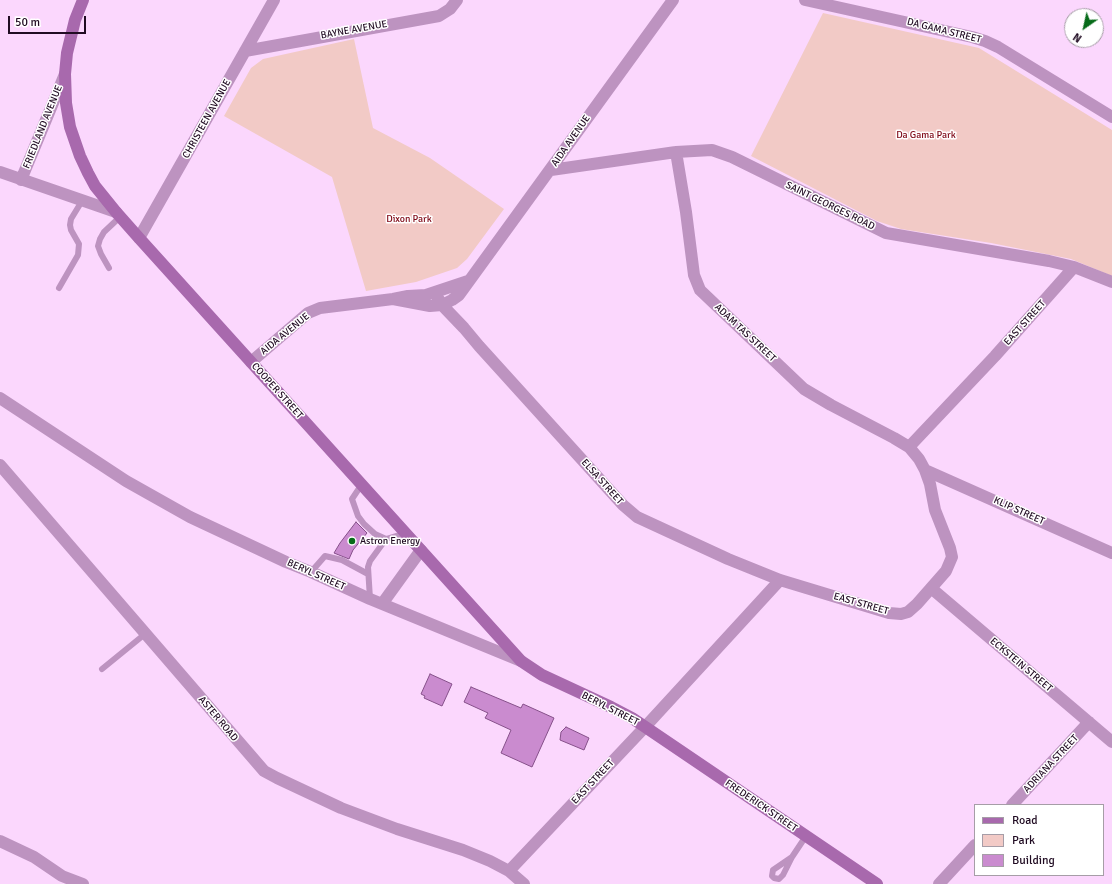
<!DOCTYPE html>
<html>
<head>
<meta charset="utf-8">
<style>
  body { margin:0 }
  #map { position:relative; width:1112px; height:884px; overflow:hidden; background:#fbd7fd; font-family:Signika,sans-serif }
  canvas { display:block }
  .legend { position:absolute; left:974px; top:804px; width:130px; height:72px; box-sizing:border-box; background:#fff; border:1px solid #a69da7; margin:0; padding:5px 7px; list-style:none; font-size:12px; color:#200b22 }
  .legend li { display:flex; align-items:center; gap:8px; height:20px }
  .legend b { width:20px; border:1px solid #a69da7 }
  .north { position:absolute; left:1064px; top:8px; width:40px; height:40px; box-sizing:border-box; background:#fff; border:1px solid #a69da7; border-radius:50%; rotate:214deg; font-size:11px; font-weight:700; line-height:16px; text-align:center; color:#200b22 }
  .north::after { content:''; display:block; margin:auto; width:14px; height:18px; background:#066b19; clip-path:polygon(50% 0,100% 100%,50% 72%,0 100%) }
  .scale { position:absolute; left:8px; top:16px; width:78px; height:18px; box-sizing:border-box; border:2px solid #200b22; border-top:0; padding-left:5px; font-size:12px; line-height:14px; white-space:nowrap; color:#200b22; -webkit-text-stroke:3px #fff; paint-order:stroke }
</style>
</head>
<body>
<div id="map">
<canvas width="1112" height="884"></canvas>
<ul class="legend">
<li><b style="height:5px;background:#a869ad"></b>Road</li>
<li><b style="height:11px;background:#f2cac6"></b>Park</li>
<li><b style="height:11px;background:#ca8bcf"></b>Building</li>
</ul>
<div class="north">N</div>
<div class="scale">50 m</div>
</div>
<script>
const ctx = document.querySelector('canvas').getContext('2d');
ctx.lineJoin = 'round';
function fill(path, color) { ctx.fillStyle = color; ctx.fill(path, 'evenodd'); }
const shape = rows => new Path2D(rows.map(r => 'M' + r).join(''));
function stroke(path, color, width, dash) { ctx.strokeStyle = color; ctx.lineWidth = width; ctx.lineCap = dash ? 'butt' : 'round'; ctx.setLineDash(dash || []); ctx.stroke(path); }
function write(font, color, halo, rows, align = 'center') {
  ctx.font = font + ' Signika,sans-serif'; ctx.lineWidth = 3; ctx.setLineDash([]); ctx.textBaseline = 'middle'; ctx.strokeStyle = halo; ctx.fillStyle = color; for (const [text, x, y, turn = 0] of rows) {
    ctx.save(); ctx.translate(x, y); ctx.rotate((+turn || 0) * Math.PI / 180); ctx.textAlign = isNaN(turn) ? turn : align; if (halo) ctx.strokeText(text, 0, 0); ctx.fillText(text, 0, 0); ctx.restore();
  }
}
fill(shape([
  [823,13,979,48,1112,130,1112,276,1071,259,991,243,901,229,877,221,751,156],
  [354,39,373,128,430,158,504,209,467,259,457,268,416,282,366,291,332,177,224,116,251,68,263,59]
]), '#f2cac6');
const building = shape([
  [356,522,367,533,353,550,349,559,334,553,340,543,356,522],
  [430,674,452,684,442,706,424,698,425,696,421,694,430,674],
  [471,687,521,708,523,704,554,718,532,767,501,753,511,730,485,718,488,713,464,702,471,687],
  [566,727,589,738,584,750,560,740,561,732,566,727]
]);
fill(building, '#ca8bcf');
stroke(building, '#86508a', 1);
stroke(shape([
  [109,268,101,254,98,246,100,239,104,232,120,217],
  [59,288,78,255,79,244,71,230,70,225,71,219,82,201],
  [362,484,352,499,358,516,364,524,375,534,386,539,406,533],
  [311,572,325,556,342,560,368,574],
  [370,599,368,567,370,561,386,539],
  [102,669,145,634],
  [792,857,773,870,772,876,774,878,779,879,783,875,792,857,806,836]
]), '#bd93c0', 6);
stroke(shape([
  [805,0,972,37,985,41,998,47,1112,117],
  [245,51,439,16,450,9,457,0],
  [551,170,676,152,712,150,732,157,886,233,1049,261,1074,267,1112,282],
  [0,172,116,212],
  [21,180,65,74],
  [139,238,274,0],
  [435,293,442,305,464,328,479,346,623,505,637,517,728,559,780,580,889,613,901,614,908,612,917,604,946,571,952,557,950,548,935,510,930,484,925,470,919,459,909,447,894,438,831,405,804,389,700,290,694,275,686,212,676,152],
  [393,299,430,306,442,305,452,300,459,295,673,0],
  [251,362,308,313,320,308,393,299,408,296,426,295,468,281],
  [0,398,126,481,190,517,286,562,311,572,370,599,521,661],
  [909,447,995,356,1074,267],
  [0,465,264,771,277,778,341,808,397,829,463,850,490,861,509,871,524,884],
  [925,470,1112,553],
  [931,588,1112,742],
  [382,604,421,550],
  [1012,805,1089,722],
  [0,841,34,857,62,876,83,884],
  [509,871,645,727,780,580],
  [939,884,975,845]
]), '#bd93c0', 12);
stroke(shape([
  [83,0,75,20,67,53,65,74,66,103,70,127,80,156,88,173,95,186,116,212,139,238,521,661,542,675,611,707,632,718,877,884]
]), '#a869ad', 12);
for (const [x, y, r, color] of [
  [352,541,4,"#066b19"]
]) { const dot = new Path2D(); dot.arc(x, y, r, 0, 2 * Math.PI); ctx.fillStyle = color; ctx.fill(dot); stroke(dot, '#fff', 1.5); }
write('10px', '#200b22', '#fff', [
  ["BAYNE AVENUE",354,30,-10],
  ["DA GAMA STREET",944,31,14],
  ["CHRISTEEN AVENUE",207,119,-61],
  ["FRIEDLAND AVENUE",43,127,-68],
  ["AIDA AVENUE",571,141,-55],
  ["SAINT GEORGES ROAD",830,206,26],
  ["EAST STREET",1025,323,-48],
  ["ADAM TAS STREET",745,333,43],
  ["AIDA AVENUE",285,334,-39],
  ["COOPER STREET",277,391,48],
  ["ELSA STREET",602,482,48],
  ["KLIP STREET",1019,511,24],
  ["BERYL STREET",316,575,24],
  ["EAST STREET",861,604,16],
  ["ECKSTEIN STREET",1021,665,40],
  ["BERYL STREET",610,709,27],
  ["ASTER ROAD",218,719,50],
  ["ADRIANA STREET",1051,764,-47],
  ["EAST STREET",593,782,-47],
  ["FREDERICK STREET",761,806,34]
]);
write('10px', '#7e0614', '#fff', [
  ["Da Gama Park",926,135],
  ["Dixon Park",409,219]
]);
write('10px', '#200b22', '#fff', [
  ["Astron Energy",360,541]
], 'left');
</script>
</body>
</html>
